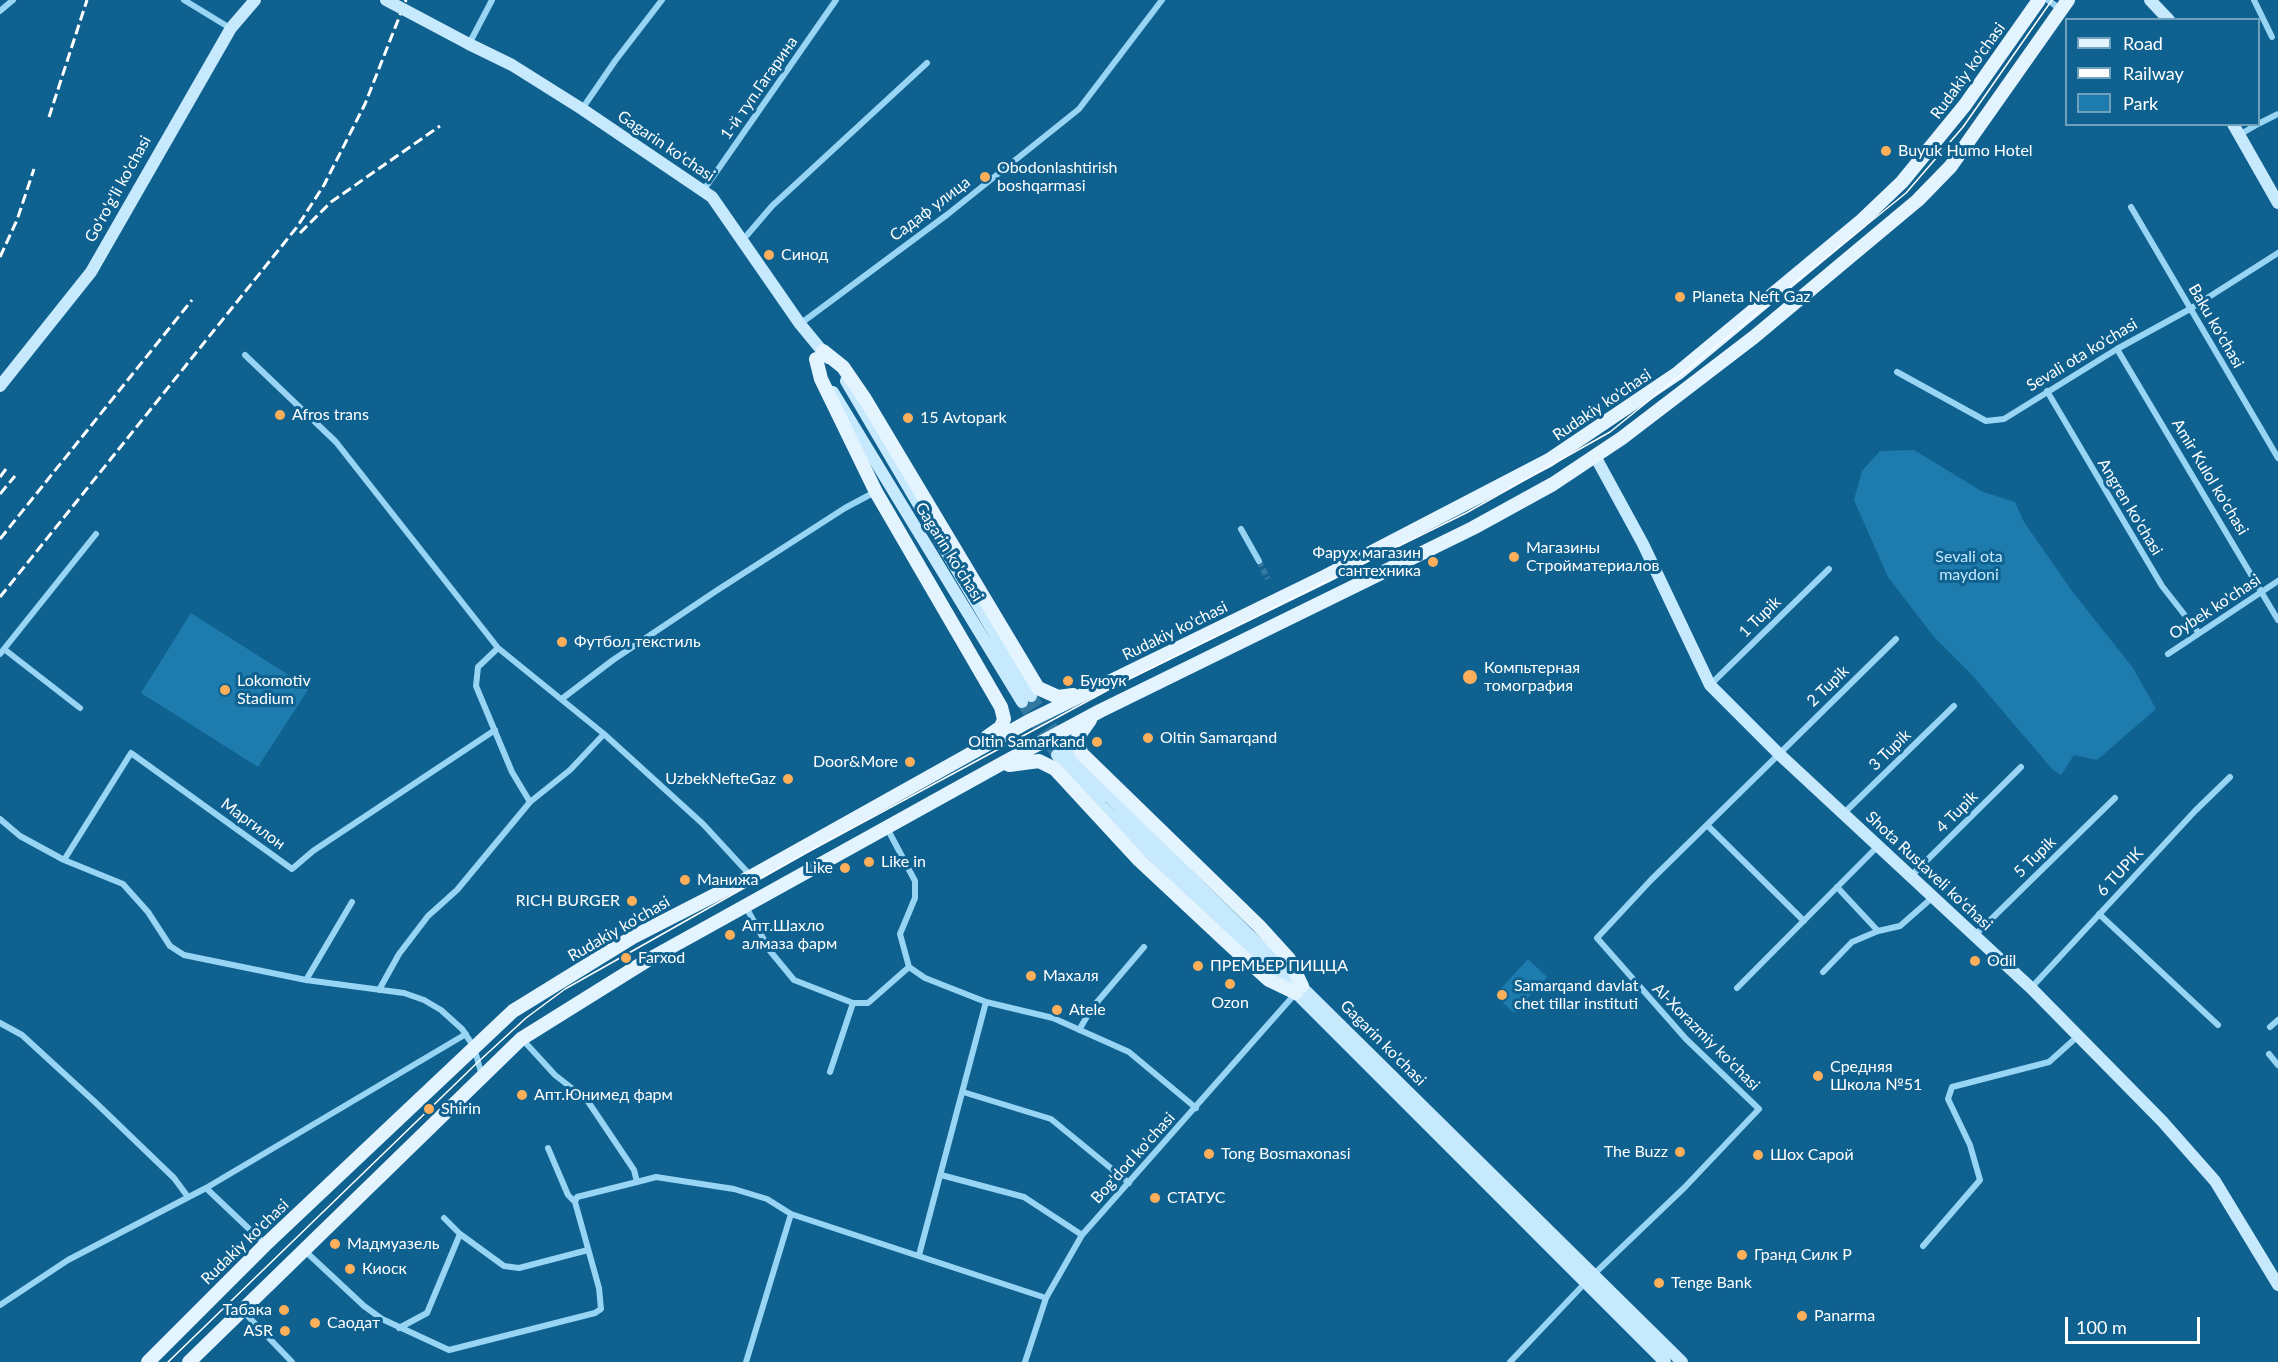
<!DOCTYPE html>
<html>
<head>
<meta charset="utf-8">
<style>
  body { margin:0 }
  #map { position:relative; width:2278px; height:1362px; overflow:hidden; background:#0f6190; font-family:Lato,sans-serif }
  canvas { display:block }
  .legend { position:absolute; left:2065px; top:18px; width:195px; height:108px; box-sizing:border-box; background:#0f6190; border:2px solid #6fa0bc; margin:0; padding:8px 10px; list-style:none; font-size:18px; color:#fff }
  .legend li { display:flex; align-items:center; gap:12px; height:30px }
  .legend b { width:30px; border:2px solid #6fa0bc }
  .scale { position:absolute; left:2065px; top:1317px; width:135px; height:27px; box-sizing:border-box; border:3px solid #fff; border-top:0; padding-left:8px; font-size:18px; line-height:21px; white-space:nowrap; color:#fff; -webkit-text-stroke:4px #0f6190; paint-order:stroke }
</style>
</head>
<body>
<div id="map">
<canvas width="2278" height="1362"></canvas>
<ul class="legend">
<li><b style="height:8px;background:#e4f4ff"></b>Road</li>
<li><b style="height:8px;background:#fff"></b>Railway</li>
<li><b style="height:16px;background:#1d7cad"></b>Park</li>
</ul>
<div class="scale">100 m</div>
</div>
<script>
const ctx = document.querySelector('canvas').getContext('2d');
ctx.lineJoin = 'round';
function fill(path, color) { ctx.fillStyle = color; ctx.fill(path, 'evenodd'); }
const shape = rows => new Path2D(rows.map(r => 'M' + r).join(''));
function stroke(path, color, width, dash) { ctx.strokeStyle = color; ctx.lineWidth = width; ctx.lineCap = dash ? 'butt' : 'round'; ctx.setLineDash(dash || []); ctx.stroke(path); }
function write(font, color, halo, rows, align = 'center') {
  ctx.font = font + ' Lato,sans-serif'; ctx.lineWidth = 6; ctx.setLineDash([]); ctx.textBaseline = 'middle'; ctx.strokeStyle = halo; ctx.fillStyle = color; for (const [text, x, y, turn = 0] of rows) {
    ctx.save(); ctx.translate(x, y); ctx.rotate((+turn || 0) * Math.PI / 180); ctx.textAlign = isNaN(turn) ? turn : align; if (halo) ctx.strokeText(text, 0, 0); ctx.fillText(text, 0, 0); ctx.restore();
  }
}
fill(shape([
  [1914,450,1983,492,2015,502,2024,522,2072,591,2133,668,2156,709,2097,760,2074,755,2061,775,2052,769,1972,675,1934,637,1888,577,1854,500,1862,471,1880,451],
  [191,613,309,688,258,767,141,693],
  [1528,959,1547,977,1514,1013,1495,995]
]), '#1d7cad');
stroke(shape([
  [1259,561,1268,579]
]), '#3379a1', 6, [6, 3]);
stroke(shape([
  [1031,696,1064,746],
  [1022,702,1057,755]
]), '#3379a1', 12, [12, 6]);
stroke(shape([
  [184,0,230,28],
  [2048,0,2060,9],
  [2254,0,2272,37],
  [0,11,13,0],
  [469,44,492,0],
  [582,109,615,61,662,0],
  [2258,124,2278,114],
  [2239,135,2258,124],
  [703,191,836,0],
  [2131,207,2278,458],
  [742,241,772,206,927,63],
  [800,324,948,214,1079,109,1162,0],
  [2117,349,2278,620],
  [245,355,336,442,498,648,604,734,703,824,751,876],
  [1897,372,1986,421,2004,419,2117,349,2190,309,2278,253],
  [2047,391,2162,586,2198,632],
  [1241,529,1259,561],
  [498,648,478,667,476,686,512,772,530,802],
  [4,649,80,708],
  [0,654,96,534],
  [2168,654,2278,581],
  [1710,685,1829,569],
  [563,698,613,660,716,591,845,508,875,492],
  [1844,813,1954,706],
  [0,819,20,836,64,860,123,884,148,912,170,946,184,955,306,980,404,993,424,1000,441,1010,462,1029,474,1047,482,1076],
  [1707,825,1804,921],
  [64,860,131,753,292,869,313,851,495,730],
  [1912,875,2021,767],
  [1837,887,1878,931],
  [746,907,770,951,794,980,853,1003,830,1072],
  [2099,914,2218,1025],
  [1975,935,2115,798],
  [909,967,925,978,986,1002],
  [1823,972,1852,942,1878,931,1900,926,1933,897],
  [306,980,352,902],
  [1737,988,1878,846],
  [2031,988,2195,811,2230,777],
  [379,990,399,954,428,916,457,890,530,802,570,770,604,734],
  [853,1003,868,1003,909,967,900,934,915,898,915,881,887,828],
  [0,1023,22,1035,95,1102,174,1178,188,1197],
  [2270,1027,2278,1020],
  [1079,1030,1092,1008,1144,947],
  [2269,1054,2278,1065],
  [963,1092,1051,1119,1129,1183],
  [548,1148,568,1195,575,1202],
  [941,1175,1024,1197,1082,1235],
  [637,1182,656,1177,734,1189,767,1199,791,1214],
  [206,1188,466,1034],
  [444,1218,460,1234,504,1266,519,1268,588,1250],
  [1923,1246,1980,1180,1970,1145,1948,1099,1952,1087,2049,1062,2078,1036],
  [304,1250,364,1306,382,1319,449,1350,595,1313,601,1309,599,1288,575,1202,577,1197,637,1182,634,1170,587,1100,555,1075,522,1039],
  [919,1255,986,1002,1053,1018,1129,1052,1196,1108],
  [1593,1275,1685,1187,1759,1109,1686,1039,1597,938,1651,880,1896,639],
  [0,1305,68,1260,206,1188,265,1244],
  [243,1311,292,1362],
  [399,1328,427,1313,460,1234],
  [746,1362,791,1214,1046,1298],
  [1025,1362,1046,1298,1082,1235,1295,994],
  [1510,1362,1586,1282]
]), '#98d4f3', 6);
stroke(shape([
  [2150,0,2169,20],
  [469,44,512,65,582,109,712,197,800,324,828,358],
  [2233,124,2278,203],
  [846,381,1031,696],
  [0,386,91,272,231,28,255,0],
  [833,392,1022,702],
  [1595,456,1643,544,1710,685,1778,753,2031,988,2162,1121,2215,1181,2278,1285],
  [1064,746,1095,783,1682,1362],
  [1057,755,1101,806,1296,993,1665,1362]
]), '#c7e9fd', 12);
stroke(shape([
  [823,351,843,367,865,399,1038,688,1058,697,1073,695],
  [816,359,821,379,876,492,1001,707,1004,719,1001,727,987,737],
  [1090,720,1078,737,1081,753,1259,926,1289,959,1302,986],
  [1009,765,1039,761,1055,769,1139,860,1231,946,1269,980,1296,993],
  [148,1362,265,1245,513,1011,633,937,752,876,1029,721,1326,576,1549,460,1678,373,1860,222,1902,182,1965,105,2039,0],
  [189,1362,521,1039,646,961,1001,764,1100,711,1473,528,1553,484,1622,438,1754,337,1918,200,1951,166,2068,0]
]), '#e4f4ff', 14);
stroke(shape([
  [168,1362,478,1062,526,1018,565,989,806,853,1121,683,1466,513,1610,432,1906,193,1963,127,2052,0]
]), '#fff', 1.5);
stroke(shape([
  [49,117,87,0],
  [300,233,331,202,440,126],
  [0,257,17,220,34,169],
  [0,477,6,469],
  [0,494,15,476],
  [0,539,192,300],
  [0,597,297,227,324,185,365,104,406,0]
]), '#fff', 3, [10, 4.5]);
stroke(shape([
  [386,0,469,44]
]), '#c7e9fd', 12);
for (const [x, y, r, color] of [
  [1886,151,6,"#ffaf5a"],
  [985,177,6,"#ffaf5a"],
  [769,255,6,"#ffaf5a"],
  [1680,297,6,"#ffaf5a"],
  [280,415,6,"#ffaf5a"],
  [908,418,6,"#ffaf5a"],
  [1514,557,6,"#ffaf5a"],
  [1433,562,6,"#ffaf5a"],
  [562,642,6,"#ffaf5a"],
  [1470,677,8,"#ffaf5a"],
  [1068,681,6,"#ffaf5a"],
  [225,690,6,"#ffaf5a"],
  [1148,738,6,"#ffaf5a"],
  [1097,742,6,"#ffaf5a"],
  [910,762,6,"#ffaf5a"],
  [788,779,6,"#ffaf5a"],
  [869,862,6,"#ffaf5a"],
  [845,868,6,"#ffaf5a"],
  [685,880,6,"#ffaf5a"],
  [632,901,6,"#ffaf5a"],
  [730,935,6,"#ffaf5a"],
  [626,958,6,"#ffaf5a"],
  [1975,961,6,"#ffaf5a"],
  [1198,966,6,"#ffaf5a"],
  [1031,976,6,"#ffaf5a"],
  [1230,984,6,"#ffaf5a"],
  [1502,995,6,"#ffaf5a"],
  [1057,1010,6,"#ffaf5a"],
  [1818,1076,6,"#ffaf5a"],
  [522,1095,6,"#ffaf5a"],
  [429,1109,6,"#ffaf5a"],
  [1680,1152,6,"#ffaf5a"],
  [1209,1154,6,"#ffaf5a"],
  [1758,1155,6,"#ffaf5a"],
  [1155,1198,6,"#ffaf5a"],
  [335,1244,6,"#ffaf5a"],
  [1742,1255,6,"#ffaf5a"],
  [350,1269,6,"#ffaf5a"],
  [1659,1283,6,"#ffaf5a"],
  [284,1310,6,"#ffaf5a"],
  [1802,1316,6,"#ffaf5a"],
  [315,1323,6,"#ffaf5a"],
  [285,1331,6,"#ffaf5a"]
]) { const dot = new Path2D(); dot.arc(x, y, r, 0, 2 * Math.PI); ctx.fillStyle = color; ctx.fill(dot); stroke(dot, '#0f6190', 2); }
write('16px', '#fff', '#0f6190', [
  ["Rudakiy ko'chasi",1968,71,-54],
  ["1-й туп.Гагарина",759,88,-55],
  ["Gagarin ko'chasi",666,146,34],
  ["Go'ro'g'li ko'chasi",118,189,-61],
  ["Садаф улица",930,209,-37],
  ["Baku ko'chasi",2216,326,60],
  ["Sevali ota ko'chasi",2082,355,-31],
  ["Rudakiy ko'chasi",1602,405,-34],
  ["Amir Kulol ko'chasi",2210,477,59],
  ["Angren ko'chasi",2130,507,59],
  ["Gagarin ko'chasi",949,552,58],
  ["Oybek ko'chasi",2215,607,-33],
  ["1 Tupik",1760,617,-44],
  ["Rudakiy ko'chasi",1175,631,-26],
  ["2 Tupik",1828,686,-44],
  ["3 Tupik",1890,750,-44],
  ["4 Tupik",1957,812,-45],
  ["Маргилон",253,824,36],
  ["5 Tupik",2035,857,-44],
  ["Shota Rustaveli ko'chasi",1929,871,43],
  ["6 TUPIK",2120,872,-47],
  ["Rudakiy ko'chasi",619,929,-30],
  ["Al-Xorazmiy ko'chasi",1706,1037,45],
  ["Gagarin ko'chasi",1383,1043,45],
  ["Bog'dod ko'chasi",1133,1158,-48],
  ["Rudakiy ko'chasi",245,1242,-44]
]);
write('16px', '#fff', '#0f6190', [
  ["Buyuk Humo Hotel",1898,151],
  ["Obodonlashtirish",997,168],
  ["boshqarmasi",997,186],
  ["Синод",781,255],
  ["Planeta Neft Gaz",1692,297],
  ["Afros trans",292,415],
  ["15 Avtopark",920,418],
  ["Магазины",1526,548],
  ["Стройматериалов",1526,566],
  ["Фарух магазин",1421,553,"right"],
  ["сантехника",1421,571,"right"],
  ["Футбол текстиль",574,642],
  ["Компьтерная",1484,668],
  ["томография",1484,686],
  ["Lokomotiv",237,681],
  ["Stadium",237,699],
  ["Буюук",1080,681],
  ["Oltin Samarqand",1160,738],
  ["Oltin Samarkand",1085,742,"right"],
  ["Door&More",898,762,"right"],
  ["UzbekNefteGaz",776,779,"right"],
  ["Like in",881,862],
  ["Like",833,868,"right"],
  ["Манижа",697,880],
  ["RICH BURGER",620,901,"right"],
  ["Апт.Шахло",742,926],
  ["алмаза фарм",742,944],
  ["Farxod",638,958],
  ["Оdil",1987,961],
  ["ПРЕМЬЕР ПИЦЦА",1210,966],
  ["Махаля",1043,976],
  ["Samarqand davlat",1514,986],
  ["chet tillar instituti",1514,1004],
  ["Ozon",1230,1003,"center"],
  ["Atele",1069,1010],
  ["Средняя",1830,1067],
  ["Школа №51",1830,1085],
  ["Апт.Юнимед фарм",534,1095],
  ["Shirin",441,1109],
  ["The Buzz",1668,1152,"right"],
  ["Tong Bosmaxonasi",1221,1154],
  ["Шох Сарой",1770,1155],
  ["СТАТУС",1167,1198],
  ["Мадмуазель",347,1244],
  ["Гранд Силк Р",1754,1255],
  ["Киоск",362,1269],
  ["Tenge Bank",1671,1283],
  ["Табака",272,1310,"right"],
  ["Panarma",1814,1316],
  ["Саодат",327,1323],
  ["ASR",273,1331,"right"]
], 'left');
write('16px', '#c0e8fe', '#0f6190', [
  ["Sevali ota",1969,557],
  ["maydoni",1969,575]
]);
</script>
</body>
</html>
